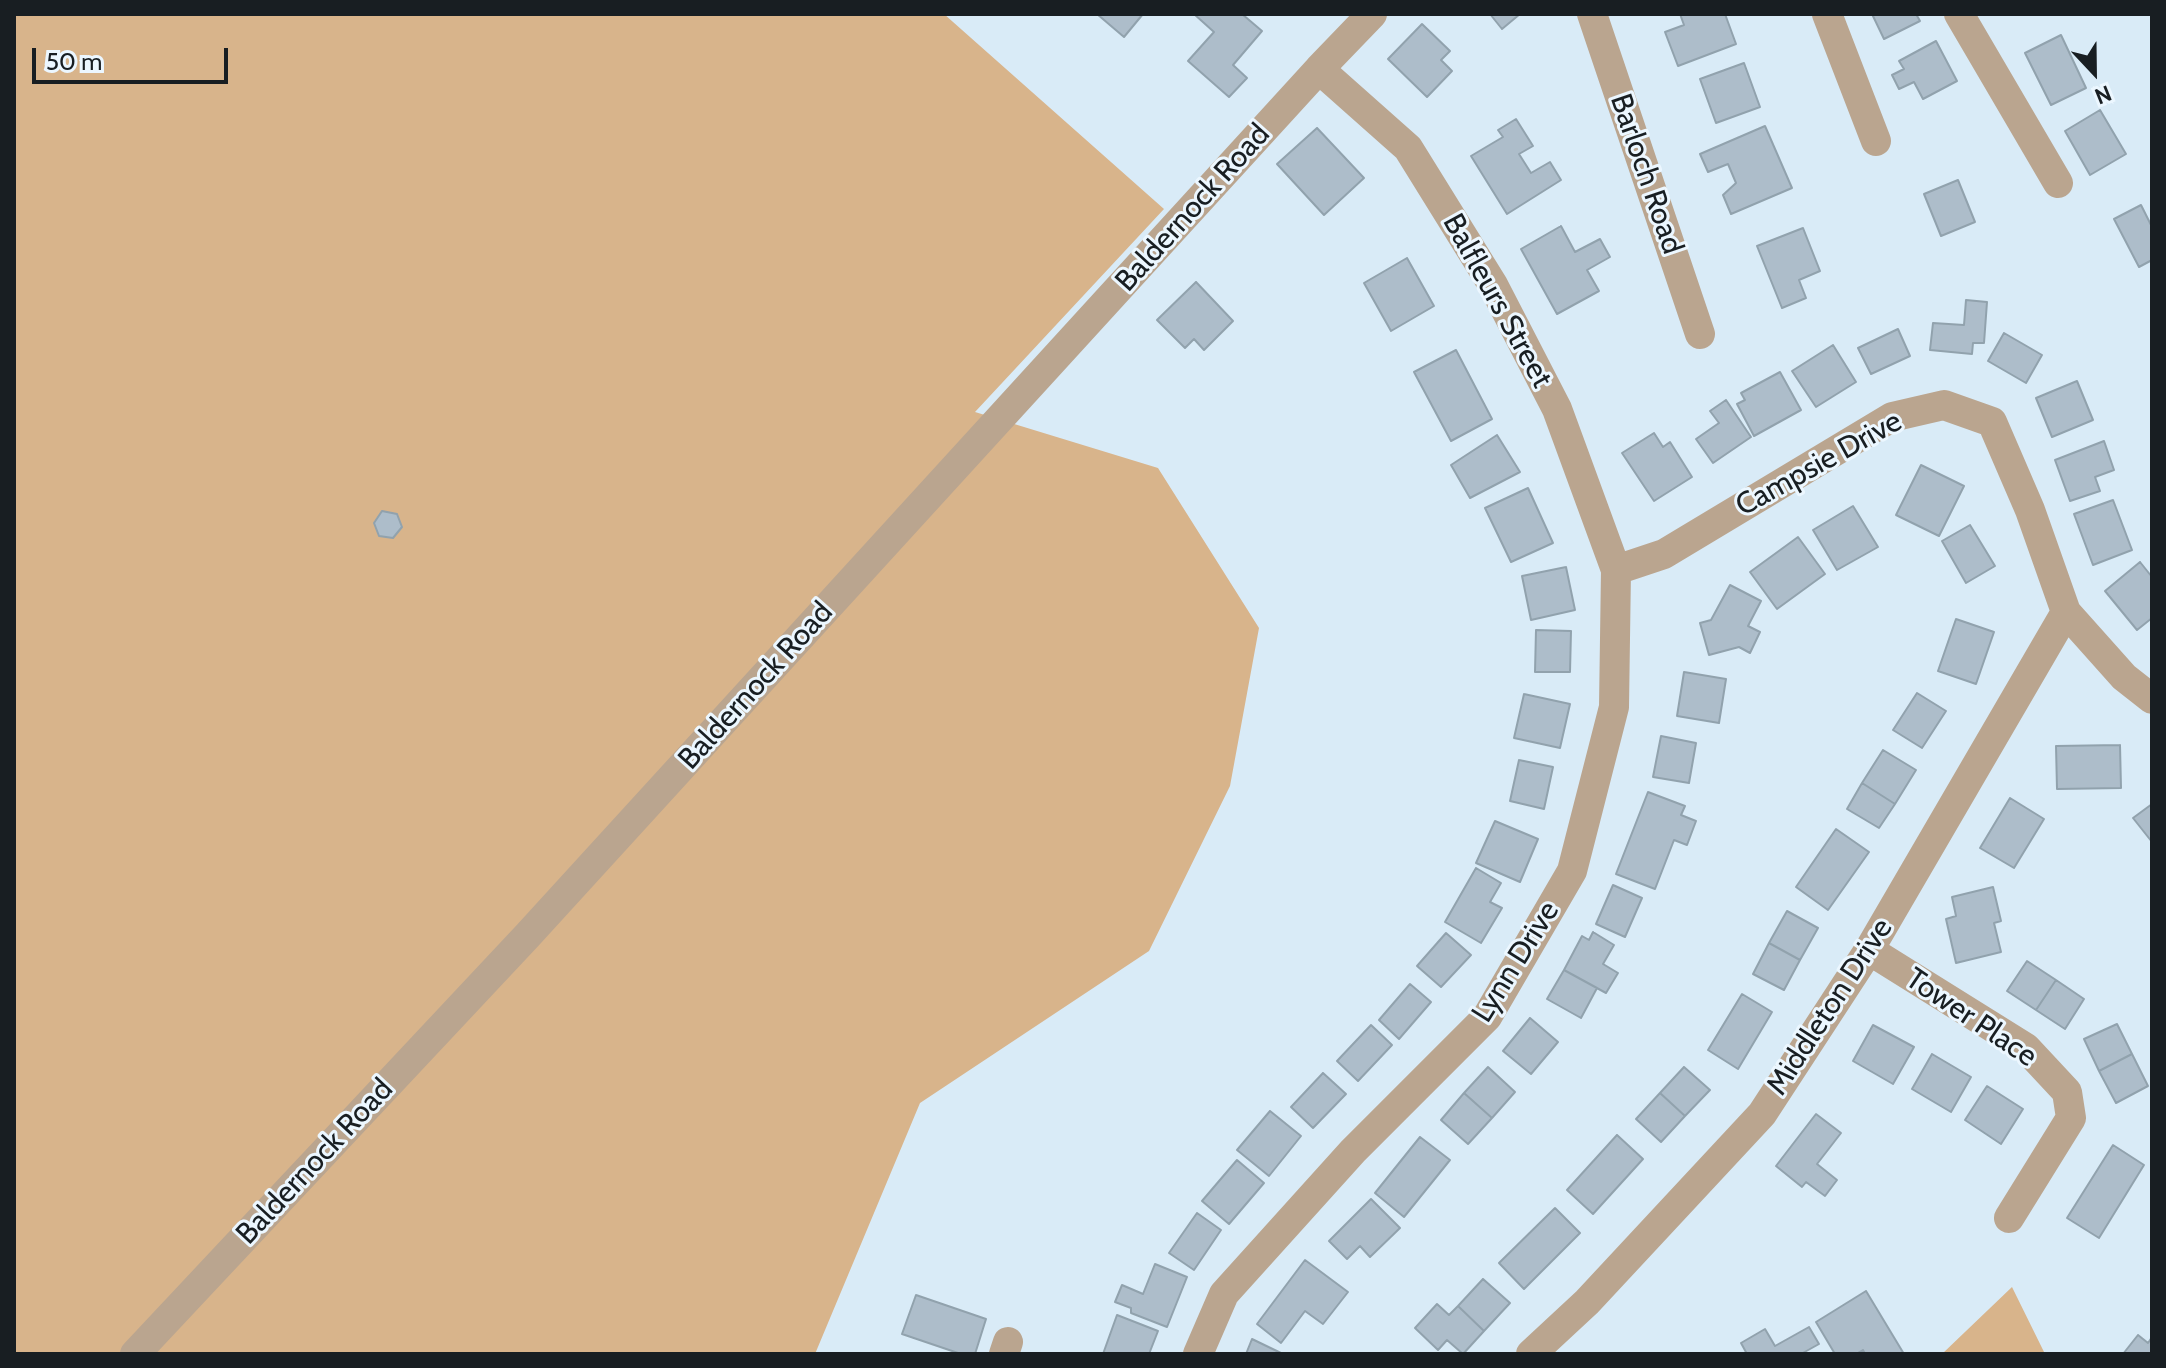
<!DOCTYPE html>
<html>
<head>
<meta charset="utf-8">
<style>
  body { margin:0 }
  #map { position:relative; width:2166px; height:1368px; overflow:hidden; background:#d9ebf7; font-family:Cabin,sans-serif }
  canvas { display:block }
  .frame { position:absolute; inset:0; border:16px solid #181e22; pointer-events:none }
  .north { position:absolute; left:2054px; top:32px; width:80px; height:80px; -webkit-text-stroke:6px #ecf7ff; paint-order:stroke; rotate:158deg; font-size:22px; font-weight:700; line-height:32px; text-align:center; color:#181e22 }
  .north::after { content:''; display:block; margin:auto; width:28px; height:36px; background:#181e22; clip-path:polygon(50% 0,100% 100%,50% 72%,0 100%) }
  .scale { position:absolute; left:32px; top:48px; width:196px; height:36px; box-sizing:border-box; border:4px solid #181e22; border-top:0; padding-left:10px; font-size:24px; line-height:28px; white-space:nowrap; color:#181e22; -webkit-text-stroke:6px #ecf7ff; paint-order:stroke }
</style>
</head>
<body>
<div id="map">
<canvas width="2166" height="1368"></canvas>
<div class="frame"></div>
<div class="north">N</div>
<div class="scale">50 m</div>
</div>
<script>
const ctx = document.querySelector('canvas').getContext('2d');
ctx.lineJoin = 'round';
function fill(path, color) { ctx.fillStyle = color; ctx.fill(path, 'evenodd'); }
const shape = rows => new Path2D(rows.map(r => 'M' + r).join(''));
function stroke(path, color, width, dash) { ctx.strokeStyle = color; ctx.lineWidth = width; ctx.lineCap = dash ? 'butt' : 'round'; ctx.setLineDash(dash || []); ctx.stroke(path); }
function write(font, color, halo, rows, align = 'center') {
  ctx.font = font + ' Cabin,sans-serif'; ctx.lineWidth = 6; ctx.setLineDash([]); ctx.textBaseline = 'middle'; ctx.strokeStyle = halo; ctx.fillStyle = color; for (const [text, x, y, turn = 0] of rows) {
    ctx.save(); ctx.translate(x, y); ctx.rotate((+turn || 0) * Math.PI / 180); ctx.textAlign = isNaN(turn) ? turn : align; if (halo) ctx.strokeText(text, 0, 0); ctx.fillText(text, 0, 0); ctx.restore();
  }
}
fill(shape([
  [14,14,944,14,1164,209,975,412,1158,468,1259,628,1230,786,1149,951,920,1103,815,1354,14,1354],
  [2012,1287,2045,1354,1942,1354]
]), '#d8b48b');
const building = shape([
  [1097,14,1143,14,1124,37,1097,14],
  [1194,14,1242,14,1262,31,1233,65,1247,78,1229,97,1188,61,1214,32,1194,14],
  [1490,14,1520,14,1502,29,1490,14],
  [1680,14,1725,14,1736,44,1678,66,1665,32,1684,25,1680,14],
  [1872,14,1916,14,1920,21,1884,39,1872,14],
  [1422,24,1450,51,1441,60,1452,71,1427,97,1388,59,1422,24],
  [2061,35,2086,88,2051,105,2025,53,2061,35],
  [1936,41,1957,81,1923,99,1914,82,1899,89,1892,75,1904,69,1899,61,1936,41],
  [1744,63,1760,107,1716,123,1700,79,1744,63],
  [2100,110,2126,154,2090,175,2065,131,2100,110],
  [1516,119,1533,146,1519,154,1531,173,1550,162,1561,180,1507,214,1471,156,1503,137,1498,130,1516,119],
  [1765,126,1792,188,1731,214,1723,195,1736,183,1728,164,1708,172,1700,154,1765,126],
  [1317,128,1364,178,1324,215,1277,164,1317,128],
  [1958,180,1975,222,1941,236,1924,194,1958,180],
  [2141,205,2152,227,2152,260,2139,267,2114,219,2141,205],
  [1561,226,1575,252,1600,239,1610,257,1587,270,1599,291,1557,314,1521,249,1561,226],
  [1803,228,1820,271,1799,280,1806,298,1782,308,1757,246,1803,228],
  [1407,258,1434,306,1391,331,1364,283,1407,258],
  [1196,282,1233,321,1204,350,1194,339,1185,348,1157,320,1196,282],
  [1966,300,1987,302,1984,343,1973,343,1972,354,1930,350,1933,323,1964,325,1966,300],
  [1898,329,1910,356,1871,374,1858,348,1898,329],
  [2004,333,2042,355,2026,383,1988,361,2004,333],
  [1833,345,1856,382,1816,407,1792,371,1833,345],
  [1456,350,1492,419,1451,441,1414,372,1456,350],
  [1780,372,1801,410,1754,436,1737,404,1745,400,1741,393,1780,372],
  [2077,381,2093,420,2052,437,2036,398,2077,381],
  [1726,400,1751,437,1713,463,1696,439,1719,423,1710,411,1726,400],
  [1654,433,1663,447,1670,442,1692,477,1654,501,1622,453,1654,433],
  [1497,435,1520,472,1470,498,1451,465,1497,435],
  [2104,441,2114,470,2095,477,2100,491,2070,501,2055,460,2104,441],
  [1921,465,1964,486,1939,536,1896,515,1921,465],
  [1528,488,1553,543,1511,562,1485,508,1528,488],
  [2113,500,2132,550,2093,565,2074,514,2113,500],
  [1853,506,1878,547,1837,570,1813,530,1853,506],
  [382,511,397,514,402,527,393,538,379,536,374,523,382,511],
  [1970,525,1995,566,1966,583,1942,541,1970,525],
  [1798,537,1825,574,1777,609,1750,572,1798,537],
  [2140,562,2152,577,2152,618,2137,630,2105,591,2140,562],
  [1566,567,1575,610,1531,620,1522,576,1566,567],
  [1730,585,1761,601,1748,626,1760,632,1750,653,1739,647,1709,655,1700,623,1711,620,1730,585],
  [1956,619,1994,632,1976,684,1938,671,1956,619],
  [1536,630,1571,631,1570,672,1535,672,1536,630],
  [1684,672,1726,679,1719,723,1677,716,1684,672],
  [1917,693,1946,711,1922,748,1893,730,1917,693],
  [1524,694,1570,704,1560,748,1514,738,1524,694],
  [1661,736,1696,743,1689,783,1653,777,1661,736],
  [2120,745,2121,788,2057,789,2056,746,2120,745],
  [1883,750,1916,770,1895,804,1862,783,1883,750],
  [1519,760,1553,767,1544,809,1510,801,1519,760],
  [1862,783,1895,804,1879,828,1847,809,1862,783],
  [1648,792,1685,806,1681,815,1696,821,1687,845,1674,840,1655,889,1616,874,1648,792],
  [2010,798,2044,819,2014,868,1980,848,2010,798],
  [2152,804,2152,842,2133,818,2152,804],
  [1495,821,1538,839,1520,882,1476,863,1495,821],
  [1836,829,1869,852,1828,910,1796,887,1836,829],
  [1476,868,1501,883,1490,902,1502,908,1481,943,1445,922,1476,868],
  [1613,885,1642,898,1625,937,1596,924,1613,885],
  [1993,887,2001,921,1994,923,2001,952,1956,963,1946,919,1956,916,1952,897,1993,887],
  [1787,911,1818,928,1800,960,1769,943,1787,911],
  [1593,932,1614,945,1603,964,1618,973,1606,993,1564,970,1582,936,1589,940,1593,932],
  [1446,933,1471,955,1441,987,1417,966,1446,933],
  [1769,943,1800,960,1784,990,1753,974,1769,943],
  [2027,961,2056,980,2036,1010,2007,991,2027,961],
  [1564,970,1597,988,1581,1018,1547,999,1564,970],
  [2056,980,2084,999,2065,1029,2036,1010,2056,980],
  [1410,984,1431,1002,1399,1039,1379,1020,1410,984],
  [1742,994,1772,1012,1738,1069,1708,1050,1742,994],
  [1530,1018,1558,1042,1531,1074,1503,1051,1530,1018],
  [2117,1024,2132,1054,2099,1071,2084,1039,2117,1024],
  [1371,1025,1392,1045,1358,1081,1337,1061,1371,1025],
  [1873,1025,1914,1047,1893,1084,1853,1061,1873,1025],
  [1932,1054,1971,1077,1951,1112,1912,1089,1932,1054],
  [2132,1054,2148,1086,2116,1103,2099,1071,2132,1054],
  [1488,1067,1515,1092,1492,1118,1464,1093,1488,1067],
  [1684,1067,1710,1090,1685,1116,1660,1093,1684,1067],
  [1323,1073,1346,1094,1313,1128,1291,1107,1323,1073],
  [1987,1086,2023,1109,2001,1144,1965,1120,1987,1086],
  [1464,1093,1492,1118,1468,1144,1441,1120,1464,1093],
  [1660,1093,1685,1116,1661,1142,1636,1119,1660,1093],
  [1270,1111,1301,1136,1269,1176,1237,1150,1270,1111],
  [1816,1114,1841,1133,1817,1164,1837,1180,1825,1196,1806,1182,1802,1187,1776,1166,1816,1114],
  [1617,1135,1643,1159,1593,1214,1567,1190,1617,1135],
  [1420,1137,1450,1160,1404,1217,1375,1193,1420,1137],
  [2113,1145,2144,1165,2099,1238,2067,1218,2113,1145],
  [1237,1160,1264,1183,1229,1224,1202,1201,1237,1160],
  [1371,1199,1400,1228,1370,1257,1360,1246,1347,1259,1329,1241,1371,1199],
  [1555,1208,1580,1233,1524,1289,1499,1263,1555,1208],
  [1197,1213,1221,1230,1194,1270,1169,1253,1197,1213],
  [1305,1260,1348,1292,1323,1324,1305,1311,1281,1343,1257,1324,1305,1260],
  [1155,1264,1187,1277,1167,1327,1131,1313,1131,1308,1115,1302,1122,1285,1143,1294,1155,1264],
  [1483,1279,1510,1303,1484,1331,1458,1306,1483,1279],
  [1866,1291,1904,1354,1865,1354,1863,1350,1856,1354,1835,1354,1816,1322,1866,1291],
  [916,1295,986,1319,975,1354,961,1354,902,1334,916,1295],
  [1437,1304,1449,1315,1458,1306,1484,1331,1463,1354,1447,1340,1438,1350,1415,1328,1437,1304],
  [1117,1315,1158,1331,1149,1354,1103,1354,1117,1315],
  [1809,1327,1819,1344,1801,1354,1747,1354,1741,1343,1765,1329,1775,1346,1809,1327],
  [2138,1335,2148,1343,2152,1337,2152,1354,2123,1354,2138,1335],
  [1252,1339,1283,1354,1246,1354,1252,1339]
]);
fill(building, '#adbdca');
stroke(building, '#91a2ad', 2);
stroke(shape([
  [1592,14,1700,334],
  [1827,14,1876,141],
  [1959,14,2058,183],
  [1616,570,1664,554,1892,417,1944,405,1992,422,2030,510,2066,612,2124,677,2152,699],
  [1869,950,2026,1048,2067,1092,2071,1118,2009,1218],
  [135,1354,528,935,1319,69,1372,14],
  [1004,1354,1008,1342],
  [1198,1354,1224,1294,1353,1151,1487,1017,1572,871,1614,707,1616,570,1557,409,1493,285,1408,148,1319,69],
  [1531,1354,1587,1302,1762,1114,1869,950,2066,612]
]), '#baa58f', 30);
write('30px', '#181e22', '#ecf7ff', [
  ["Barloch Road",1646,174,71],
  ["Baldernock Road",1193,208,-48],
  ["Balfleurs Street",1497,301,61],
  ["Campsie Drive",1819,464,-29],
  ["Baldernock Road",756,686,-48],
  ["Lynn Drive",1516,962,-58],
  ["Middleton Drive",1830,1007,-57],
  ["Tower Place",1971,1018,34],
  ["Baldernock Road",315,1162,-47]
]);
</script>
</body>
</html>
